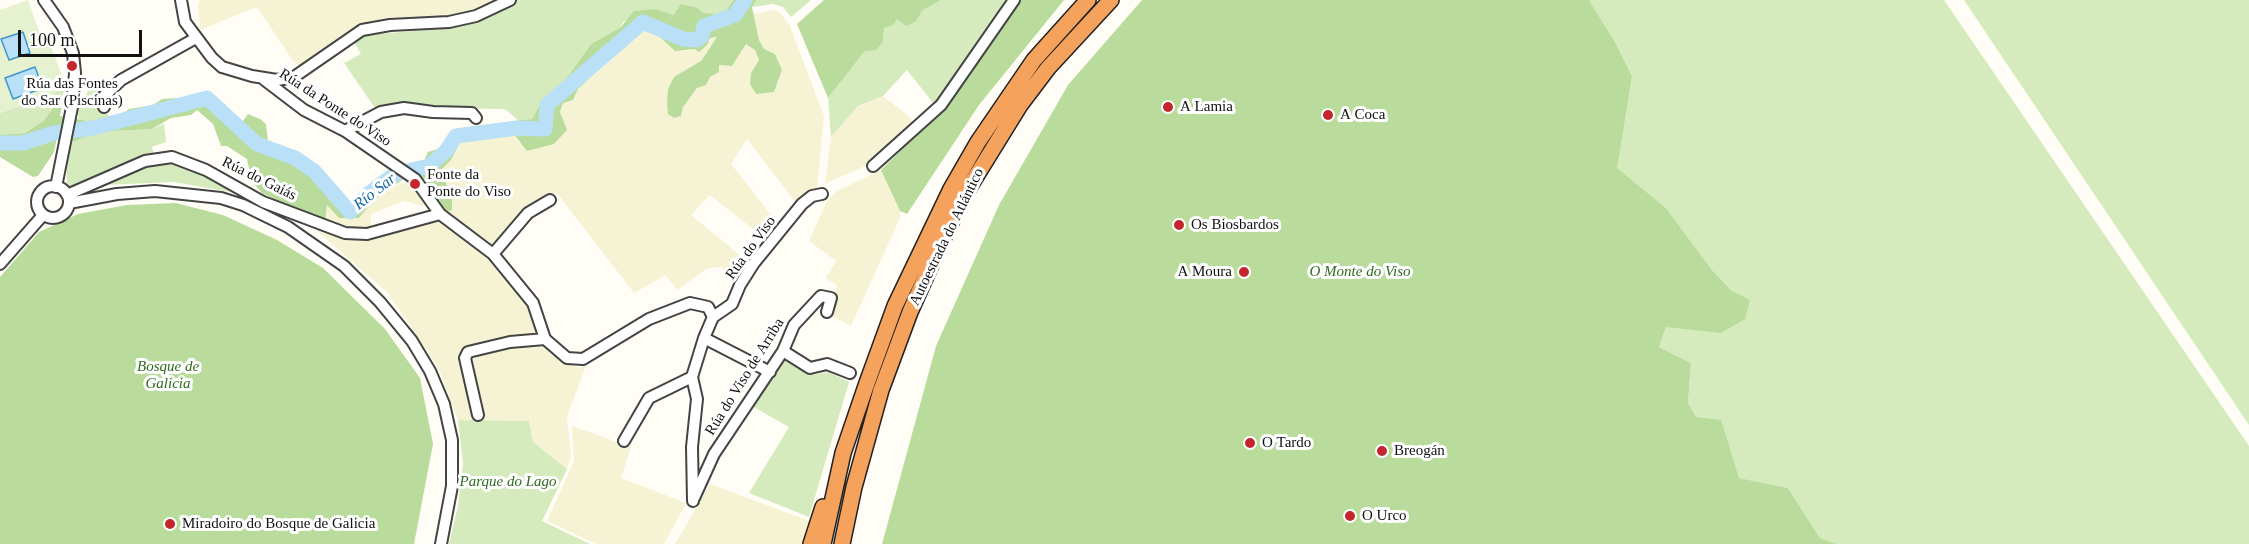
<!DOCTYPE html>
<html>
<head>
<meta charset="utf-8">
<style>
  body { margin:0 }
  #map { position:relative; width:2249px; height:544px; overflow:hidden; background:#fffdf5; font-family:Georgia,serif }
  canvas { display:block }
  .scale { position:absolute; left:18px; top:30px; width:124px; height:27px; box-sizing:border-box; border:3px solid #111; border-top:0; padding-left:8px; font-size:18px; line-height:21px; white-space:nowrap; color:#111; -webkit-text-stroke:4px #fff; paint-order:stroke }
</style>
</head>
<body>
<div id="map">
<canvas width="2249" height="544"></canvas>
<div class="scale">100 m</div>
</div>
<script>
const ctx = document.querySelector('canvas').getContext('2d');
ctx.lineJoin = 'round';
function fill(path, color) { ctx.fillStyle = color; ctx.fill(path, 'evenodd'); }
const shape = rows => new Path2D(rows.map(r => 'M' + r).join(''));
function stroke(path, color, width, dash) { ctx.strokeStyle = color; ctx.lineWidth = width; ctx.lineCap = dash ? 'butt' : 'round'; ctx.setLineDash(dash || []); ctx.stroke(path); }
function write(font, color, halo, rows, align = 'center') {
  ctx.font = font + ' Georgia,serif'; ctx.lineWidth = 6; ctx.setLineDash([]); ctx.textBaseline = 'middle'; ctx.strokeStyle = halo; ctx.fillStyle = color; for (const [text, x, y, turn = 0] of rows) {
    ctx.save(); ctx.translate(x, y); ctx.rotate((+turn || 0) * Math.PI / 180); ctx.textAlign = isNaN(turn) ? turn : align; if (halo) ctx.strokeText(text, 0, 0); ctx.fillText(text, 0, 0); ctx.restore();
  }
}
fill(shape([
  [200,0,499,0,476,11,448,17,390,21,301,68,293,61,257,7,200,30,198,4],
  [773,10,779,12,789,24,824,116,817,190,797,204,747,139,731,164,780,226,768,241,710,195,691,215,748,262,738,279,721,267,708,268,677,290,666,275,634,293,556,192,494,247,447,212,452,210,448,186,440,171,451,160,460,142,513,133,520,143,562,122,560,112,563,103,573,100,578,89,644,27,657,30,686,51,695,49,710,38,717,37,701,61,674,78,668,89,681,116,683,107,697,88,706,85,710,77,718,72,719,64,732,66,746,43,755,50,759,60,751,73,774,92,780,77,775,54,764,49,759,40,753,14],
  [883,96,911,118,912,123,874,162,825,184,831,137,858,106],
  [881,170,900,211,900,218,851,326,829,314,837,285,825,278,836,261,809,241,827,201,837,191],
  [408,182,417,188,428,204,424,206,404,201,371,214,371,227,359,230,346,230,326,223,327,205,339,218,359,218,373,201,394,186],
  [439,216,492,257,530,305,542,343,550,354,579,368,587,363,567,416,571,456,567,469,533,442,529,421,458,420,438,367,387,292,317,231,318,226,345,235],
  [572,426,631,447,621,478,686,503,664,544,596,544,547,521,574,461],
  [710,484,812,522,803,544,675,544]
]), '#f6f3d4');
fill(shape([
  [517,0,733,0,726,11,715,14,674,15,656,9,623,22,621,27,591,44,563,83,541,102,532,119,521,123,505,109,438,108,407,104,375,108,344,63,361,54,354,42,364,35,452,28],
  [757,0,811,0,791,17,783,7,773,4,752,7],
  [941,0,1010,0,942,98,934,104,907,70,883,96,858,106,831,137,828,98,865,51,883,42,884,28,897,19,916,20,923,10],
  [1589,0,1944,0,2249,446,2249,544,1837,544,1820,538,1788,488,1738,478,1721,421,1696,418,1688,403,1691,363,1659,347,1666,327,1750,301,1732,291,1712,270,1666,208,1616,168,1632,76,1615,42],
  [1964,0,2249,0,2249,425],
  [90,79,107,89,99,102,112,120,93,122,78,119,78,109,89,89],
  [65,84,62,103,54,102,54,107,43,121,25,133,0,135,0,113,55,93,54,88],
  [164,124,166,142,152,147,154,155,73,188,67,186,66,161,72,140,95,132,152,129],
  [173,160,202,172,242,194,174,182,103,185,144,165],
  [785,360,812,375,828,372,849,382,809,517,749,493,789,427,752,406],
  [458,420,529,421,533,442,567,469,542,521,590,544,449,544,458,506,463,463]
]), '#d5ebbd');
fill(shape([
  [733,0,757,0,752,7,759,40,764,49,775,54,782,70,774,92,756,94,750,84,751,73,759,60,755,50,746,44,732,66,719,65,719,72,710,77,706,85,697,88,683,107,681,116,674,118,668,114,667,102,668,89,674,77,701,61,717,37,710,38,707,45,699,52,695,49,675,51,660,37,657,30,644,27,578,89,573,100,563,103,560,112,567,130,554,144,527,151,513,133,460,142,451,160,440,171,452,196,452,210,447,212,442,211,423,178,405,178,373,201,359,218,339,218,327,205,325,223,262,193,252,182,247,159,227,146,221,146,213,124,197,110,191,115,171,118,152,129,95,132,75,141,57,137,54,152,38,176,33,177,0,157,0,135,25,133,43,121,54,107,54,101,59,101,62,103,60,116,93,122,119,118,129,109,153,105,162,99,208,96,237,122,243,121,248,114,260,119,266,124,268,142,296,155,316,169,351,207,367,190,394,171,423,163,428,152,444,147,454,132,460,128,532,119,541,102,563,83,591,44,621,27,634,11,656,9,674,15,681,4,698,8,703,13,715,14,726,11],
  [824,0,941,0,923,10,916,21,906,26,897,19,893,25,884,28,883,42,876,50,865,51,828,98,797,24],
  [1020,0,1064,0,979,105,907,214,900,211,881,170,948,104],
  [1142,0,1589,0,1615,42,1632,76,1617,168,1666,208,1712,270,1732,291,1750,300,1745,319,1721,333,1666,327,1659,347,1691,363,1688,403,1696,417,1721,420,1739,478,1788,488,1820,538,1837,544,882,544,936,346,999,205,1068,85],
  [176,203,223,215,277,240,323,268,385,329,420,378,433,444,414,544,0,544,0,277,39,232,78,214,127,205]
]), '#b9dc9c');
fill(shape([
  [28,0,43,43,49,41,65,84,54,88,56,93,0,113,0,10]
]), '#e6f2cf');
const water = shape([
  [23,32,30,53,9,60,1,39,23,32],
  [35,67,43,88,13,99,5,78,35,67]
]);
fill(water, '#b9e0f7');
stroke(water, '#3f96cf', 1.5);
stroke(shape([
  [0,143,23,143,54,133,93,128,207,98,257,144,295,158,314,171,350,212,368,194,395,174,429,166,446,151,456,136,517,128,545,129,547,105,643,22,683,39,697,40,702,36,704,26,735,15,745,0]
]), '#b9e0f7', 15);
const minor = shape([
  [44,0,63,27,73,53,75,73,72,107,56,187],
  [181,0,185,22,212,58,222,67,252,76,277,80,294,77,362,30,390,25,449,22,476,16,510,0],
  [262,78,304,110,345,131,415,179,440,214,493,254,533,303,545,339,567,358,583,359,649,319,690,303,708,307,713,317],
  [104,107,102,98,121,80,196,38],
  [345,131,381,112,404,108,433,112,472,113,476,118],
  [873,166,941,105,1014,0],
  '37 202a16 16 0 1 1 32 0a16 16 0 1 1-32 0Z',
  [67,195,145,161,172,157,206,170,263,202,345,233,367,234,440,214],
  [69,203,117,194,155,191,221,198,243,205,288,227,344,266,380,302,412,341,430,371,444,404,452,440,452,486,441,544],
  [493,254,528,213,550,200],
  [0,264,43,215],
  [704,338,770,372],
  [783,351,810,368,827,364,850,373],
  [478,415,465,358,468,352,510,342,545,339],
  [624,441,649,398,692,377],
  [694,498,714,454,783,351,794,325,821,296,831,298,827,312],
  [693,501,692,447,697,399,692,377,704,338,713,317,732,304,740,285,754,263,802,204,812,196,822,194]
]);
const highway = shape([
  [811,544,823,507],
  [823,544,843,453,867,383,895,306,951,189,978,142,1034,60,1088,0],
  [842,544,854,487,881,390,910,312,938,249,965,194,1020,105,1048,68,1111,0]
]);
stroke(minor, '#444', 14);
stroke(highway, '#222', 18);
stroke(minor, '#fff', 10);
stroke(highway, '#f5a25d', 15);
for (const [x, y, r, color] of [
  [72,66,6,"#c4262e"],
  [1168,107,6,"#c4262e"],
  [1328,115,6,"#c4262e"],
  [415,184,6,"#c4262e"],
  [1179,225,6,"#c4262e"],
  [1244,272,6,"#c4262e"],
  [1250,443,6,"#c4262e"],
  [1382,451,6,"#c4262e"],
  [1350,516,6,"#c4262e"],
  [170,524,6,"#c4262e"]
]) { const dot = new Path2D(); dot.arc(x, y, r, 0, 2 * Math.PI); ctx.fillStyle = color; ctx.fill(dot); stroke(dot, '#fff', 2); }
write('15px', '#111', '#fff', [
  ["Rúa das Fontes",72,84,"center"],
  ["do Sar (Piscinas)",72,101,"center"],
  ["A Lamia",1180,107],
  ["A Coca",1340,115],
  ["Fonte da",427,175],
  ["Ponte do Viso",427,192],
  ["Os Biosbardos",1191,225],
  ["A Moura",1232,272,"right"],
  ["O Tardo",1262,443],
  ["Breogán",1394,451],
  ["O Urco",1362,516],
  ["Miradoiro do Bosque de Galicia",182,524]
], 'left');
write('15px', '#111', '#fff', [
  ["Rúa da Ponte do Viso",335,108,33],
  ["Rúa do Gaiás",259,179,26],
  ["Autoestrada do Atlántico",947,237,-64],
  ["Rúa do Viso",751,248,-54],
  ["Rúa do Viso de Arriba",745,377,-58]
]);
write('italic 15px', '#2f6b1f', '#fff', [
  ["O Monte do Viso",1360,272],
  ["Bosque de",168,367],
  ["Galicia",168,384],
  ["Parque do Lago",508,482]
]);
write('italic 16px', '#1768a6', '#fff', [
  ["Río Sar",375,192,-38]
]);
</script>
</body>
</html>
